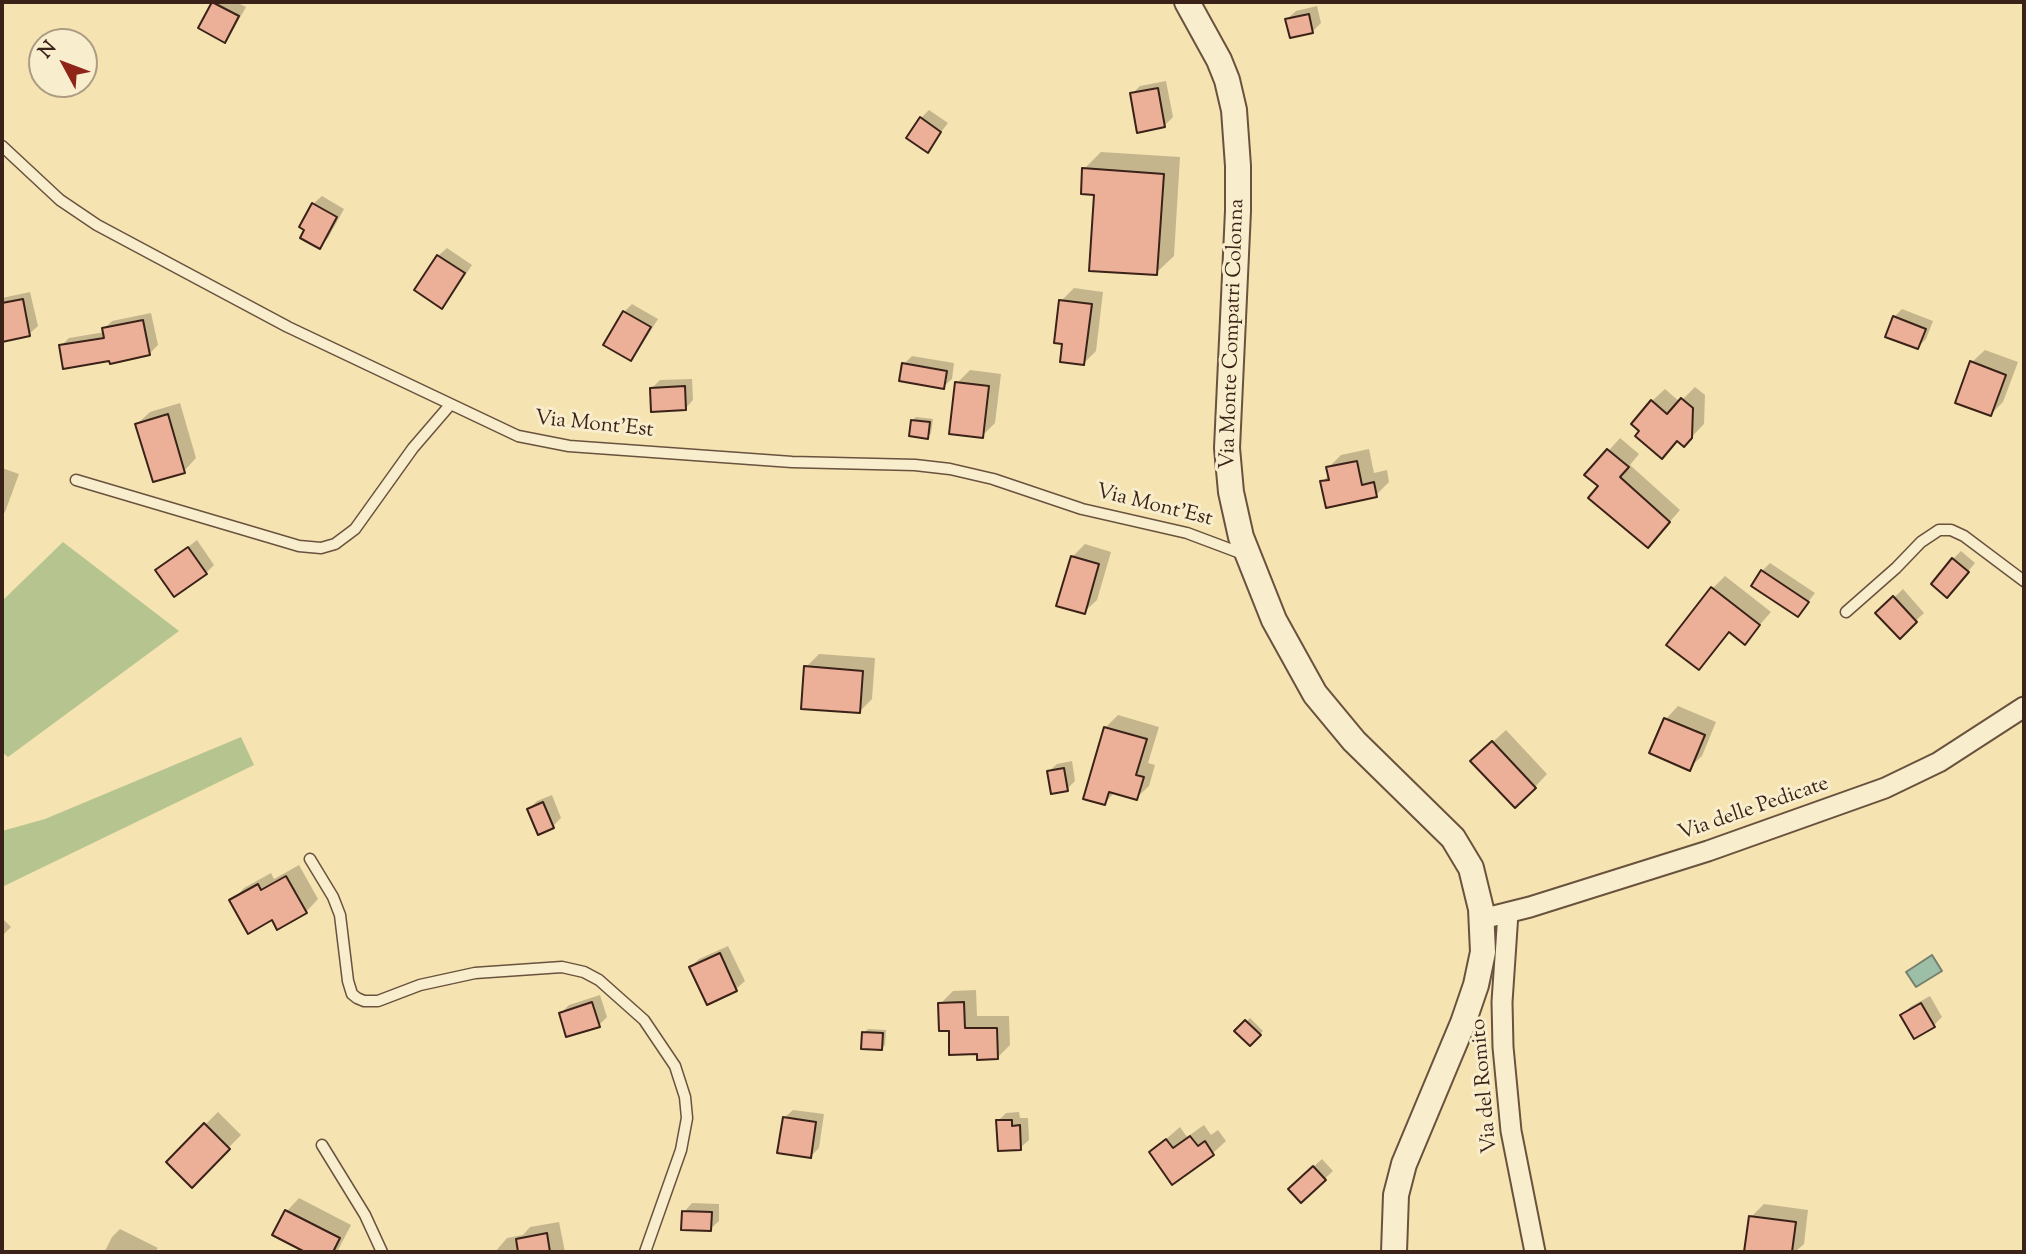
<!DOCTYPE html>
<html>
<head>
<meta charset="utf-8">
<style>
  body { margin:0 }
  #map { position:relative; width:2026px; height:1254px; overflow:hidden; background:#f5e3b1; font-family:"Sorts Mill Goudy",serif }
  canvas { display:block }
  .frame { position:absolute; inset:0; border:4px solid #3a2218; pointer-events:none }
  .north { position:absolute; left:28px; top:28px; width:70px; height:70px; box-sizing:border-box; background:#f8edcc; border:2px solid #ac9c84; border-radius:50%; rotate:311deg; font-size:19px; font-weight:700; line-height:28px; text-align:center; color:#3a2218 }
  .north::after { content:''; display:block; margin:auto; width:24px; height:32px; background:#8f2418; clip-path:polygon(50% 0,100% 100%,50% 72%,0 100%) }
</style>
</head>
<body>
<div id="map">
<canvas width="2026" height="1254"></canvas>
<div class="frame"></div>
<div class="north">N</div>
</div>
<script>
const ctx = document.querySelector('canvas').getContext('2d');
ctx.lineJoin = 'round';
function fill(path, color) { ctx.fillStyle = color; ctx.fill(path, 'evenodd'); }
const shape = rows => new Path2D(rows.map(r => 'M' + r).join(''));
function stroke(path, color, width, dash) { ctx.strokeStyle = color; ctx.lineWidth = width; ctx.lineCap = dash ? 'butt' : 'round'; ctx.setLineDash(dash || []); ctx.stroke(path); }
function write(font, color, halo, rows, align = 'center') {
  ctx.font = font + ' "Sorts Mill Goudy",serif'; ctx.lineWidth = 6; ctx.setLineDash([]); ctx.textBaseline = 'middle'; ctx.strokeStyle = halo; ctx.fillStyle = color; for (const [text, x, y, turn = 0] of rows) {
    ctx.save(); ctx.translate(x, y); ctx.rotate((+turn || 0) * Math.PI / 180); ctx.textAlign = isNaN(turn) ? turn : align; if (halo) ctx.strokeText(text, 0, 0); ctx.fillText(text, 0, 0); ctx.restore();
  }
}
fill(shape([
  [63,542,179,631,8,757,2,752,2,601],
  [241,737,254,765,2,887,2,831,45,819]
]), '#b6c590');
const water = shape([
  [1932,955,1942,971,1916,987,1906,972,1932,955]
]);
fill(water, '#9dbea7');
stroke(water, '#75806e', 2);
fill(shape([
  [214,2,236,2,246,7,232,32,224,41,200,28],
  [1317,6,1321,23,1313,31,1291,36,1287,19,1296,11],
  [1166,81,1173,117,1165,125,1132,94,1140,86],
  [929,110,948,123,927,150,921,118],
  [1101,152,1180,157,1174,256,1156,273,1096,193,1084,169],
  [322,196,344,209,328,238,319,247,307,229,313,204],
  [447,248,472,265,450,298,442,306,438,256],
  [1074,288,1103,292,1096,351,1083,364,1064,343,1061,301],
  [30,292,38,326,29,334,2,340,2,298],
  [632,304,658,319,638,351,630,359,624,312],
  [1902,309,1933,321,1926,339,1918,347,1894,317],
  [151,313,158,345,150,353,61,346,69,338,105,332,104,329,112,321],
  [1985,350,2018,362,2003,402,1991,414,1972,362],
  [912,356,954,363,952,379,943,387,904,364],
  [970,370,1001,374,995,423,982,436,957,383],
  [692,379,693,400,685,409,652,388,660,380],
  [1695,387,1705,395,1704,424,1684,445,1652,401,1665,389,1680,402],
  [180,403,196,458,184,471,137,424,150,412],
  [916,417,933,419,931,433,928,437,912,421],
  [1620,438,1639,454,1630,465,1680,510,1659,534,1587,475],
  [1369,449,1374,473,1387,470,1389,482,1376,495,1322,482,1329,475,1328,468,1341,455],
  [2,468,19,474,5,512,2,516],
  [197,540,214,565,206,573,158,570],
  [1085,544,1111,552,1097,600,1084,612,1072,557],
  [1961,551,1975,563,1955,587,1953,559],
  [1770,563,1815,593,1798,615,1762,571],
  [1725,576,1771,612,1744,643,1730,631,1699,668,1713,588],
  [1903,589,1924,613,1900,636,1878,613],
  [819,654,875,658,872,699,859,712,806,667],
  [1678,706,1716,722,1702,756,1689,768,1666,719],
  [1118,715,1159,727,1148,763,1155,765,1149,786,1136,798,1115,792,1105,803,1105,728],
  [1506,730,1547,774,1535,787,1485,749],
  [1072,761,1075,781,1067,789,1048,772,1057,764],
  [552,795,561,818,553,826,529,809,537,801],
  [299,865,318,899,306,912,273,918,232,901,244,888,271,873,274,879],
  [2,918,11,927,2,936],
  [728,946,745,981,736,989,708,1003,691,967,699,959],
  [976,990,977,1016,1009,1016,1010,1045,997,1058,979,1053,951,1029,940,1004,953,991],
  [600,995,607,1017,599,1025,561,1013,569,1005],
  [1930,996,1942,1017,1934,1025,1915,1037,1902,1016,1910,1007],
  [1250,1018,1263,1031,1250,1044,1237,1031],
  [868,1029,886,1030,885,1045,882,1048,864,1033],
  [793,1110,824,1114,819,1148,811,1156,784,1118],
  [218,1112,241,1135,192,1185,168,1162],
  [1019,1112,1020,1118,1028,1118,1029,1140,1020,1148,998,1121,1006,1113],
  [1204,1125,1211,1135,1218,1130,1226,1141,1213,1153,1173,1182,1151,1152,1180,1127,1187,1137],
  [1322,1159,1333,1171,1301,1201,1298,1181],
  [299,1198,351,1225,337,1252,306,1252,275,1234,287,1211],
  [692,1203,719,1204,719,1221,710,1229,684,1212],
  [1764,1204,1808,1210,1804,1244,1795,1252,1746,1251,1751,1217],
  [559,1222,565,1252,495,1252,507,1238,523,1235,530,1227],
  [120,1229,158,1248,156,1250,160,1252,105,1251,112,1237]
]), '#0003');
const building = shape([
  [212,2,239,16,225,43,198,28,212,2],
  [1309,14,1313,33,1290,38,1285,19,1309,14],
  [1158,88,1165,127,1137,133,1130,93,1158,88],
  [920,117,941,132,928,153,906,138,920,117],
  [1082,168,1164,174,1157,275,1089,271,1094,195,1081,194,1082,168],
  [312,203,337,217,320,249,300,238,304,230,299,227,312,203],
  [437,255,465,273,442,309,414,290,437,255],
  [23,299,30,336,2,342,2,303,23,299],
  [1059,300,1092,304,1084,365,1060,362,1062,344,1054,343,1059,300],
  [623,311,651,327,631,361,603,345,623,311],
  [1893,316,1926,329,1918,349,1885,337,1893,316],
  [143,320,150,355,110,364,109,361,63,369,59,345,104,338,102,328,143,320],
  [1970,361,2006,375,1991,416,1955,403,1970,361],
  [902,363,947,371,944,389,899,381,902,363],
  [955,382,989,386,983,438,949,434,955,382],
  [685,386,686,410,651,412,650,388,685,386],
  [1681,398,1693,408,1692,438,1684,447,1677,441,1662,459,1635,436,1639,431,1631,424,1651,400,1667,414,1681,398],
  [168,414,185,473,153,482,135,424,168,414],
  [911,420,930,422,928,439,909,436,911,420],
  [1607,449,1629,467,1620,477,1670,522,1648,548,1588,498,1598,486,1584,475,1607,449],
  [1357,461,1362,485,1374,482,1377,497,1326,508,1320,481,1329,480,1326,467,1357,461],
  [188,547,207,574,174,597,155,570,188,547],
  [1071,556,1099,564,1085,614,1056,606,1071,556],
  [1952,558,1969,572,1947,598,1931,584,1952,558],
  [1761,570,1809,602,1798,617,1751,586,1761,570],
  [1711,587,1760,625,1745,645,1729,632,1699,670,1666,645,1711,587],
  [1893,596,1917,622,1900,639,1875,613,1893,596],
  [804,666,863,671,860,713,801,709,804,666],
  [1664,718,1705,735,1690,771,1649,753,1664,718],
  [1104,727,1147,739,1136,775,1144,777,1137,800,1109,792,1105,805,1083,799,1104,727],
  [1492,741,1536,788,1515,808,1470,761,1492,741],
  [1064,768,1068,791,1051,794,1047,771,1064,768],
  [543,802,554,828,538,835,527,809,543,802],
  [286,876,307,913,277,930,272,920,248,934,229,900,258,884,261,890,286,876],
  [720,953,737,991,707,1005,689,967,720,953],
  [592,1002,600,1027,566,1037,559,1013,592,1002],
  [964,1002,965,1028,997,1028,998,1059,977,1060,977,1054,949,1055,949,1031,939,1031,938,1003,964,1002],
  [1921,1003,1935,1027,1914,1039,1900,1015,1921,1003],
  [1245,1020,1261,1035,1250,1046,1234,1031,1245,1020],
  [862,1032,883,1033,882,1050,861,1049,862,1032],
  [783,1117,816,1122,811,1158,777,1153,783,1117],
  [996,1120,1012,1120,1012,1126,1020,1125,1021,1150,998,1151,996,1120],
  [204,1123,230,1149,192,1188,166,1162,204,1123],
  [1190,1136,1198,1146,1205,1141,1214,1155,1172,1185,1149,1152,1166,1139,1173,1148,1190,1136],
  [1313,1166,1326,1180,1301,1203,1288,1189,1313,1166],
  [285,1210,340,1238,333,1252,305,1252,272,1235,285,1210],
  [682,1211,712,1212,711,1231,681,1230,682,1211],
  [1749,1216,1796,1222,1792,1252,1744,1252,1749,1216],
  [547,1233,550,1252,518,1252,516,1239,547,1233]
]);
fill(building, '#ecaf97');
stroke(building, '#3a2218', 2);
const service = shape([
  [2,146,60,200,97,225,288,327,518,436,569,446,792,462,915,465,950,469,993,479,1082,509,1187,533,1243,554],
  [76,480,299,546,321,548,335,544,355,529,413,448,450,405],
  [1846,612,1896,568,1921,542,1939,530,1951,530,1964,536,2024,581],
  [310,859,333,897,340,915,348,981,352,994,357,998,364,1001,378,1001,420,985,475,973,562,967,584,972,599,980,644,1020,675,1066,685,1097,687,1118,681,1150,645,1252],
  [322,1145,365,1215,382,1252]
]);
const minor = shape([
  [1508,913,1502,1002,1503,1047,1511,1131,1535,1252],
  [1482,919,1530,907,1708,851,1885,788,1939,762,2024,707]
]);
const tertiary = shape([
  [1187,2,1219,60,1227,80,1234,110,1238,166,1238,211,1227,448,1231,492,1241,537,1274,620,1315,694,1354,741,1453,838,1471,868,1481,909,1483,952,1476,985,1463,1023,1404,1164,1396,1195,1394,1252]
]);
stroke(service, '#69523e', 13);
stroke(minor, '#69523e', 23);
stroke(tertiary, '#69523e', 28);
stroke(service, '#f8edcc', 10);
stroke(minor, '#f8edcc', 19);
stroke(tertiary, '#f8edcc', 24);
write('21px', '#3a2218', '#f8edcc', [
  ["Via Monte Compatri Colonna",1234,334,-88],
  ["Via Mont'Est",594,426,6],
  ["Via Mont'Est",1154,507,14],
  ["Via delle Pedicate",1754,810,-19],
  ["Via del Romito",1486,1086,-95]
]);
</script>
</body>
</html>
